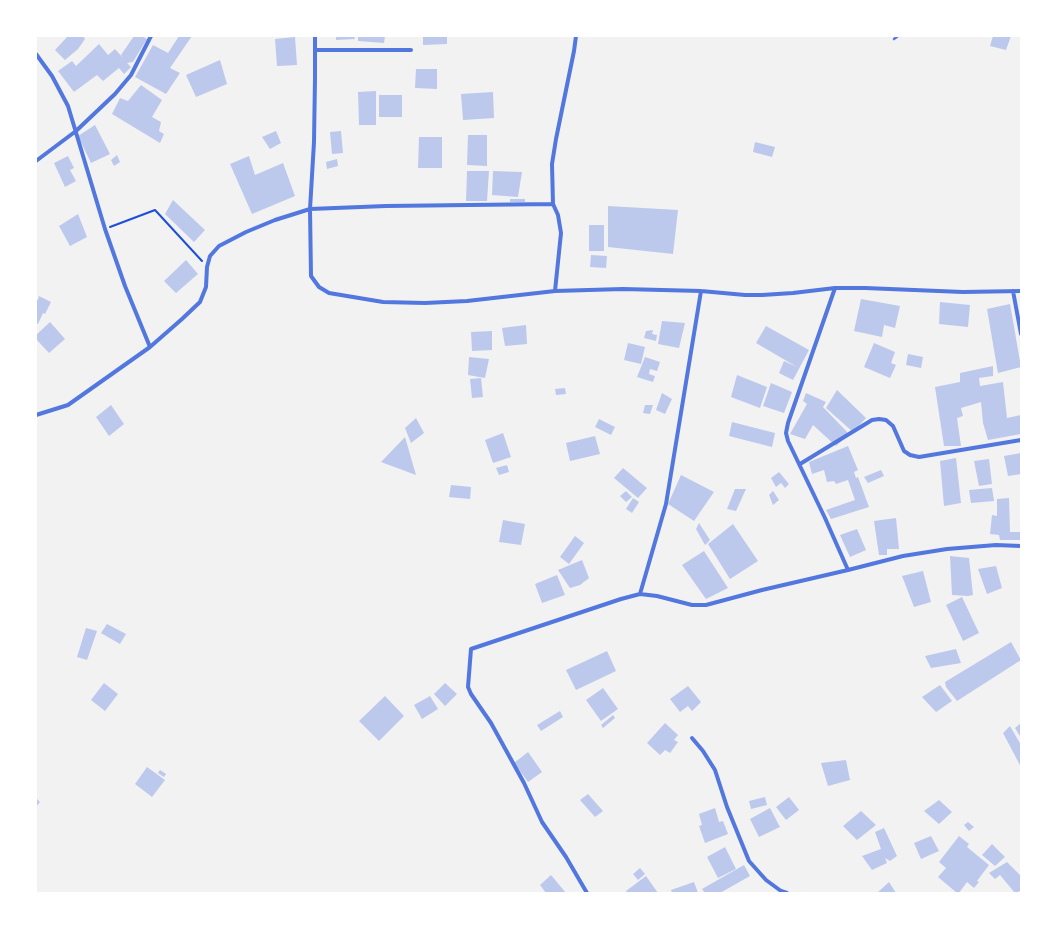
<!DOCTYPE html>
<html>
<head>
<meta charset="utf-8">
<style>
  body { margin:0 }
  #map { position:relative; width:1057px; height:929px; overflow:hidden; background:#f2f2f2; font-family:Signika,sans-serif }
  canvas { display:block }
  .frame { position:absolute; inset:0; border:37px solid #fff; pointer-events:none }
</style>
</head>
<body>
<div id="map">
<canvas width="1057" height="929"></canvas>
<div class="frame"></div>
</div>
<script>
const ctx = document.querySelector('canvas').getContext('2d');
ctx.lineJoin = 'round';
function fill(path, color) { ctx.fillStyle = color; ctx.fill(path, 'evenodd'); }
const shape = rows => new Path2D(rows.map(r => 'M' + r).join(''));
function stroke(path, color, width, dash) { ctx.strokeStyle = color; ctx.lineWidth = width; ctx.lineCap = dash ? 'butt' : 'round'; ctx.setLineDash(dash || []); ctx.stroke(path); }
fill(shape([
  [68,36,83,36,85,39,78,49,65,60,55,50],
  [134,36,142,36,147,39,133,62,127,63,131,67,124,74,119,68,103,81,97,75,74,92,58,71,72,61,76,66,99,44,108,55,115,49,124,59,121,55],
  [179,36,192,36,170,68,180,73,166,94,135,77,153,45,168,53],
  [336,36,354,36,355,39,336,40],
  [358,36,385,36,384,43,358,41],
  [423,36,447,36,447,44,423,45],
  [993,36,1011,36,1006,50,990,46],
  [295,37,297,65,277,66,275,39],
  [220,60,227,84,196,97,186,75],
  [416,69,437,69,437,89,415,88],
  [141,85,162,100,152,117,161,122,159,131,164,134,160,143,112,114,120,98,128,101],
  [376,91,376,125,359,125,358,92],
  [493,92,494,118,463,120,461,94],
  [379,95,402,95,402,117,379,117],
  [95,125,110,154,91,163,78,136],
  [276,131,281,143,270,149,262,137],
  [341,131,343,153,332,154,330,132],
  [468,135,487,135,487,166,467,165],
  [419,137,442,137,442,168,418,168],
  [755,142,775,147,772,157,753,152],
  [117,155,120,162,114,166,111,160],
  [68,156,74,168,70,170,76,181,65,187,54,163],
  [249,156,255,175,283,163,295,196,252,214,230,164],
  [337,159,338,166,327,169,326,162],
  [467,171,489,171,487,201,466,201],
  [493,171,522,172,518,197,492,195],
  [510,199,525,199,525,202,510,202],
  [173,200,205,230,194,242,165,214],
  [608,206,678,210,673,254,608,247],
  [78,214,87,237,70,246,59,226],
  [589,225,604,225,604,251,589,251],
  [591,255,607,256,606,268,590,267],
  [186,260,198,274,176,293,164,281],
  [39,296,51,302,45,314,43,313,38,324,36,323,36,299,38,300],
  [861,299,900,306,895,328,884,325,882,337,854,331],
  [940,302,970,305,968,327,939,324],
  [1010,304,1021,367,998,373,987,309],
  [662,321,685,323,679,348,658,344],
  [50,322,65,339,49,353,36,339,36,335],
  [526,325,527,344,505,346,502,328],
  [766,326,809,350,793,380,779,373,784,361,797,367,756,343],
  [653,330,652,334,657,335,656,341,644,338,646,331],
  [492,331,492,350,472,351,471,332],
  [628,343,645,347,641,364,624,360],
  [874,343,895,352,891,363,896,365,890,378,864,367],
  [908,354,923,357,921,368,906,365],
  [469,357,489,359,485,378,468,375],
  [645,357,660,362,657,371,650,369,649,374,655,376,653,382,637,377],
  [993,366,993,376,979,378,980,386,1003,382,1007,418,1021,415,1021,434,988,440,983,423,981,402,961,408,963,416,957,418,961,446,944,446,935,387,960,382,960,373],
  [737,375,767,387,760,408,731,397],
  [481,378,483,397,472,398,470,379],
  [771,383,792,392,784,413,763,406],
  [565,388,566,394,556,395,555,389],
  [837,390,866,418,853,432,826,408],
  [662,393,672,399,665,414,656,410],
  [806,393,826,402,823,407,849,434,836,446,813,425,805,439,790,434,807,404,803,401],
  [111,405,124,424,109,436,96,417],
  [645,405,653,405,650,414,643,413],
  [416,418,424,433,411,443,405,428],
  [599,419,615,427,611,435,595,427],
  [732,422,775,433,772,447,729,436],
  [503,433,511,457,493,463,485,440],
  [595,436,600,454,570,461,566,443],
  [405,437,416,475,381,462],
  [848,446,858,470,854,472,856,478,858,477,869,507,831,519,826,510,855,500,848,480,836,484,834,481,827,482,824,470,812,474,809,462],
  [1021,453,1021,474,1008,476,1004,456],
  [956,458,961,503,944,506,940,461],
  [989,459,992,484,979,486,974,461],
  [507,465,509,472,499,475,496,468],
  [623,468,647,488,638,498,614,478],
  [881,470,884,476,868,483,864,477],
  [779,472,789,484,785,488,781,483,776,487,771,478],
  [681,475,714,492,694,521,668,504],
  [451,485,471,487,470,499,449,497],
  [992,488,994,501,971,503,969,490],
  [735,489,746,489,736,511,727,509],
  [626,491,632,497,626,502,620,496],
  [773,491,779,500,773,505,769,495],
  [633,498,639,502,632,513,626,509],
  [1009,498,1010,532,1021,532,1021,540,1000,540,999,535,990,534,992,515,997,516,997,499],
  [896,518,899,549,887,549,887,555,879,555,874,521],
  [503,520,525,524,521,545,499,542],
  [699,523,710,540,705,545,696,529],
  [733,524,758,561,730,579,708,544],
  [857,529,866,550,850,557,840,535],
  [575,536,584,543,569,564,560,557],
  [704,551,728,588,706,599,682,565],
  [950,556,969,558,973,595,968,596,952,595],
  [582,560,589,578,580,585,570,588,558,570],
  [996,566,1002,588,987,594,978,569],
  [923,571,931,602,914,607,902,576],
  [557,575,565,595,542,603,535,584],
  [962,597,979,633,963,641,946,605],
  [107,624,126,634,120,644,101,633],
  [86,628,97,631,87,660,77,657],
  [1011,642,1021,660,957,701,946,687,945,682],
  [956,649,961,663,931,668,925,656],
  [607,651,616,671,576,690,566,670],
  [104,683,118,694,105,711,91,700],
  [445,683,457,694,445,706,434,694],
  [940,685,952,701,936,712,922,697],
  [688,686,701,702,692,711,688,706,680,712,670,699],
  [603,688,618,709,601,721,586,700],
  [385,696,404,716,379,741,359,721],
  [430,696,438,709,422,719,414,705],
  [560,711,563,717,541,731,537,725],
  [613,715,615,718,603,728,601,725],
  [665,723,678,735,674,740,678,742,670,753,665,750,660,755,647,743],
  [1021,723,1021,738,1015,728],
  [1010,726,1021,745,1021,767,1003,733],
  [528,752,542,772,528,782,514,763],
  [846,760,850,780,828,786,821,763],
  [147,767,165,780,152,797,135,784],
  [160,770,166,774,164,777,158,773],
  [588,794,603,811,595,817,580,800],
  [765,797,767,805,751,809,749,801],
  [789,797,799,810,786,820,776,807],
  [36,798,40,802,36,807],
  [939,800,952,812,939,824,924,811],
  [715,808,719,822,723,821,728,834,705,843,699,826,702,825,699,814],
  [770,808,780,827,759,837,750,819],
  [861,811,876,825,857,840,843,826],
  [968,822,974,827,969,831,964,825],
  [884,828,897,856,890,861,885,858,887,863,872,870,862,856,881,849,875,832],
  [931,836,939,851,921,859,914,843],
  [959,836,969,844,967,847,989,865,977,881,979,882,974,888,967,882,959,893,957,893,938,877,946,868,939,862],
  [992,844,1005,857,995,866,982,855],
  [725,847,736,869,718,878,707,857],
  [1007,862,1021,876,1021,890,1017,893,1015,893,1000,875,995,879,989,873],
  [744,865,750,876,720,893,705,893,702,889],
  [640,868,645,874,638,880,633,874],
  [551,875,566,893,546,893,540,885],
  [646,876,658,893,627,893,626,891],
  [694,882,698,893,672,893,671,890],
  [889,882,896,893,877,893]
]), '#bdc9ec');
stroke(shape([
  [110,227,155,210,202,261]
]), '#1d4ed8', 2);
stroke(shape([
  [894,39,898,36]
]), '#5277de', 2.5);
stroke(shape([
  [315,36,315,78,314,142,310,209,311,276,319,287,329,293,383,302,425,303,467,301,555,291,623,289,701,291,745,295,762,295,793,293,835,288,865,288,963,292,1021,291],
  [315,50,411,50],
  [36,54,52,76,68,106,105,229,125,286,150,347],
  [36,161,76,131,115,94,131,75,151,36],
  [553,204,552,164,556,139,574,51,576,36],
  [835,288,788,423,786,433,788,441,825,518,848,570],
  [1013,291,1021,334],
  [36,415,68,405,150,347,182,319,200,302,206,287,207,267,210,256,219,246,246,232,275,220,310,209,386,206,553,204,558,215,561,233,555,291],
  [800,464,872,420,879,419,886,420,893,426,904,451,910,455,919,457,1021,440],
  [640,594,666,504,701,291],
  [692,738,703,751,715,770,727,807,749,861,766,880,781,891,787,893],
  [587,893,566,857,542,822,524,783,491,723,471,694,468,687,471,649,621,599,640,594,657,596,692,605,706,605,762,590,848,570,903,556,947,549,996,545,1021,546]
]), '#5277de', 4);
</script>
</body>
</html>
